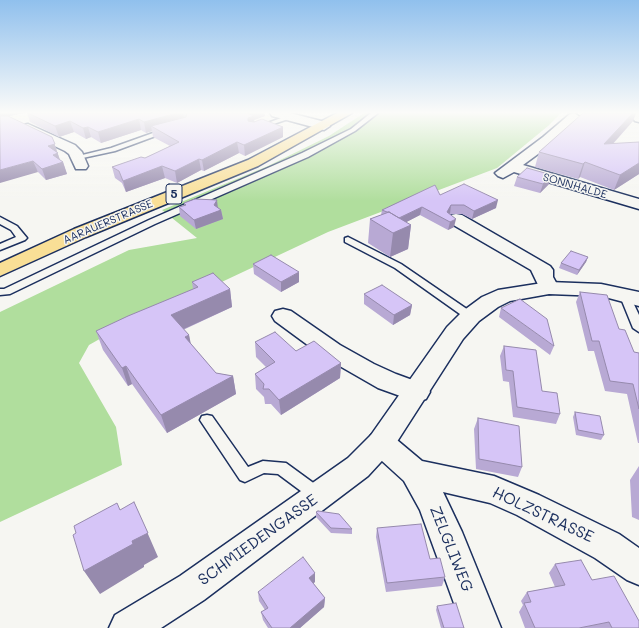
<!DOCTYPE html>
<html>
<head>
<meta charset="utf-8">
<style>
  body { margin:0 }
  canvas { display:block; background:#f6f6f2 }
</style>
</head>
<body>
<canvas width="639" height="628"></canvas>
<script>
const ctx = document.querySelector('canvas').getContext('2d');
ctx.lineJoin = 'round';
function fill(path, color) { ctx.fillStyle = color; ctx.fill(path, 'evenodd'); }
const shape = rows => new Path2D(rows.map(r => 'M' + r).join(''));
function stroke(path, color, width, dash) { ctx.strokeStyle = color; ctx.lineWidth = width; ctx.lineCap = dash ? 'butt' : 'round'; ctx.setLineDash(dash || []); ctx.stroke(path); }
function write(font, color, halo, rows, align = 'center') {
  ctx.font = font + ' Mali,sans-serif'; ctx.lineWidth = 3; ctx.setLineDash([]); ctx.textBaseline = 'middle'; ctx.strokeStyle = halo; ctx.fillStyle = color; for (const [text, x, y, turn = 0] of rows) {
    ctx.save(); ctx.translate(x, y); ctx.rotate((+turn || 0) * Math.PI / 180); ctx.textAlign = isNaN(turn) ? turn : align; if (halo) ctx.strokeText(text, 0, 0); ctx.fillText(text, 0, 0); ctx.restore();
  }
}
fill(shape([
  [364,113,561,113,548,126,497,168,328,232,177,303,167,301,89,345,79,363,116,427,122,465,0,522,0,312,129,250,197,238,162,210,268,166,329,136]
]), '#b0de9d');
const lane = shape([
  [371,113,378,113,355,131,308,157,155,224,10,294,0,295,0,289,4,289,149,220,302,153,351,129,371,113],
  [289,115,292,117,291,118,262,128,257,127,289,115],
  [167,128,170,130,169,131,115,151,78,159,74,157,111,148,167,128],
  [0,217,17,226,27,238,25,240,0,250,0,244,16,237,11,230,0,224,0,217],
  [348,237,401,264,477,316,475,319,467,319,395,268,345,242,345,238,348,237],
  [625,293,630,296,639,315,639,332,633,328,620,296,625,293],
  [207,415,212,416,248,467,263,461,286,463,323,490,326,495,323,500,318,502,313,500,278,474,264,473,245,482,240,480,200,420,202,416,207,415]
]);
const street = shape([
  [270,113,290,113,329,123,330,126,324,130,272,116,270,113],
  [574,113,580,117,578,120,553,143,523,165,639,199,639,209,514,172,503,178,498,176,495,173,543,137,570,114,574,113],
  [28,124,75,145,82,152,88,166,86,169,76,169,69,154,65,151,23,131,21,128,23,125,28,124],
  [456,214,462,215,550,266,553,270,553,277,559,288,556,293,549,294,542,293,531,270,450,223,447,219,450,215,456,214],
  [283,309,291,311,340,345,374,364,396,374,426,385,430,392,426,399,417,402,378,388,324,357,275,321,272,316,275,311,283,309],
  [381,431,391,435,422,461,494,476,539,495,619,534,639,548,639,585,627,580,595,558,517,515,490,503,443,492,462,532,501,628,463,628,420,510,404,481,371,451,367,443,371,435,381,431]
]);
const secondary = shape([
  [629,113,639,113,639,122,635,121,629,113],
  [549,282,601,284,639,292,639,306,601,296,549,294,510,301,498,307,479,321,463,339,391,451,368,476,204,600,161,628,109,628,115,615,180,576,348,458,371,435,447,327,463,311,482,297,498,290,549,282]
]);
const primary = shape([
  [337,113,352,113,258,166,86,237,0,276,0,263,74,229,248,160,337,113]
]);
stroke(lane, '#1b2f5e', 3);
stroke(street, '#1b2f5e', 3);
stroke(secondary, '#1b2f5e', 3);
stroke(primary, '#1b2f5e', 3);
fill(lane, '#f6f6f2');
fill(street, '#f6f6f2');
fill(secondary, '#f6f6f2');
fill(primary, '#f9df96');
fill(shape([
  [0,113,24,113,8,116,52,137,60,160,63,162,67,174,46,180,38,172],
  [27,113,264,113,265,116,254,120,255,122,283,127,283,137,245,156,239,153,204,171,201,170,177,183,165,178,126,192,122,183,115,178,112,167,145,158,170,146,153,137,152,131,146,133,141,130,101,143,91,137,86,139,74,132,59,137,30,122],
  [581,113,636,113,633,121,613,144,639,142,639,174,614,190,580,177,578,179,535,167,539,152,583,114],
  [517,177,549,184,540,193,514,186],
  [440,195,496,208,472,219,462,214,450,214,454,227,448,230,420,215,406,222,411,225,408,249,390,257,368,243,370,219,381,215,382,210],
  [184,203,218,207,221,210,223,219,196,229,180,216,179,207,185,205],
  [588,257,586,262,577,275,559,268,561,263],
  [253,264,299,282,281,292,254,274],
  [192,282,230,289,232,307,183,330,189,335,190,343,216,373,233,376,236,394,167,433,132,384,128,386,103,350,96,331,193,289],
  [580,292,619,329,634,352,639,353,639,443,638,443,627,394,605,391,594,351,588,351,576,302],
  [364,294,412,305,410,315,393,325,364,304],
  [501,308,554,346,550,355,499,317],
  [255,342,296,351,341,363,340,378,281,415,271,404,265,404,264,397,256,389,255,374,266,367,256,357],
  [504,346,542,391,560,414,556,424,513,417,509,382,503,381,500,356],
  [575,412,604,435,601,440,576,435,573,417],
  [478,418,522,467,518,477,476,469,474,429],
  [639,466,639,520,632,517,630,480],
  [316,512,352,529,352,534,331,533,316,517],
  [377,528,430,559,445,577,442,586,386,592,376,537],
  [555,564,592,580,639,628,525,628,519,612,523,605,521,601,527,592,555,587,549,573],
  [315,573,315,582,313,583,325,598,324,607,300,628,268,628,263,620,261,612,265,610,259,601,258,592],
  [437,606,464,628,441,628,436,610]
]), '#b8a9d4');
fill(shape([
  [0,113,24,113,0,118],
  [177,113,183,113,185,122,151,126,152,131,146,133,144,122],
  [245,113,264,113,265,116,254,120,255,126,246,123],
  [633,113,636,113,633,121,599,159,604,144],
  [139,119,141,130,101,143,98,132],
  [70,121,74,132,59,137,55,126],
  [88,127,91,137,86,139,83,128],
  [283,127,283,137,245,156,244,145],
  [52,137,61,163,63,162,67,174,46,180,42,169,48,146],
  [237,142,239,153,204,171,202,160],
  [199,159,201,170,177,183,175,171],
  [33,161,38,172,0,183,0,170],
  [585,162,580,177,578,179,583,164],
  [639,163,639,174,614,190,620,175],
  [162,166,165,178,126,192,123,181],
  [552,175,549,184,540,193,543,184],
  [217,200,218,209,221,210,223,219,196,229,194,220,214,205],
  [498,200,496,208,472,219,474,211],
  [451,205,450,214,447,212],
  [422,207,420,215,397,227,398,219],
  [456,219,454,227,448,230,450,222],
  [411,225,408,249,390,257,393,233],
  [588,257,586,262,577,275,579,270],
  [299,272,299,282,281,292,281,282],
  [230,289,232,307,175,333,171,315],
  [412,305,410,315,393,325,394,315],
  [189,335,193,354,185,337],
  [341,363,340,378,281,415,279,400],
  [126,366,132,384,128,386,122,368],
  [233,376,236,394,167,433,161,415],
  [134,502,158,557,144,565,144,567,100,594,84,571,132,541],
  [315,573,315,582,309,587,309,578],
  [325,598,324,607,300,628,290,628]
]), '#968aad');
const building = shape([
  [28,113,177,113,144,122,139,119,98,132,88,127,83,128,70,121,55,126,28,113],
  [186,113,247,113,254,116,248,118,248,121,254,122,262,119,283,127,244,145,237,142,202,160,199,159,175,171,162,166,123,181,119,171,112,167,141,157,145,158,179,142,151,126,186,117,187,113,186,113],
  [583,113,633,113,604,144,639,142,639,163,620,175,585,162,583,164,539,152,583,113],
  [0,116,8,116,52,137,55,144,48,146,58,153,53,155,63,162,42,169,33,161,0,170,0,116],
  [527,168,552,175,543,184,517,177,527,168],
  [464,184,498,200,474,211,464,205,451,205,447,212,456,219,450,222,422,207,399,218,389,212,387,212,382,210,435,185,440,195,464,184],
  [195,199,217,200,214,205,221,210,194,220,179,207,186,205,184,203,195,199],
  [389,212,411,225,393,233,370,219,389,212],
  [571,251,588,257,579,270,561,263,571,251],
  [271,255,299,272,281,282,253,264,271,255],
  [213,273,230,289,171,315,189,335,185,337,216,373,233,376,161,415,126,366,122,368,96,331,128,316,198,287,192,282,213,273],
  [382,285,412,305,394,315,364,294,382,285],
  [580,292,607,295,619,329,625,330,634,352,639,353,639,409,633,384,610,381,599,341,592,341,580,292],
  [520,299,547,319,554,346,501,308,520,299],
  [275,332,296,351,314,341,341,363,279,400,269,389,263,389,264,384,255,374,275,362,255,342,275,332],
  [504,346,536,350,542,391,557,393,560,414,517,407,513,371,506,370,504,346],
  [575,412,600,416,604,435,578,430,575,412],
  [478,418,519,426,522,467,479,459,478,418],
  [134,502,148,533,132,541,133,544,84,571,73,535,76,533,74,526,117,503,120,510,134,502],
  [318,511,339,514,352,529,331,528,316,512,318,511],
  [421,524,430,559,440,558,445,577,387,583,377,528,421,524],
  [303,557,315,573,309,578,325,598,290,628,272,628,261,612,268,608,258,592,303,557],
  [581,560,592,580,614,576,639,621,639,628,612,628,609,622,579,628,535,628,524,603,531,602,527,592,565,585,555,564,581,560],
  [456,603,464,628,444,628,437,606,456,603]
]);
fill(building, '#d6c5f7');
stroke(building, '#968aad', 1);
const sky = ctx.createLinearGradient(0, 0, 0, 201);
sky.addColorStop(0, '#90c0ed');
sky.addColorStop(0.56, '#fbfbf9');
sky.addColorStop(1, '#fbfbf900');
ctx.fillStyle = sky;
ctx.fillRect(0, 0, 639, 201);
write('11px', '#1b2f5e', '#f6f6f2', [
  ["SONNHALDE",575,186,16],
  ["AARAUERSTRASSE",108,222,-23]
]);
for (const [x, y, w] of [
  [174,194,16]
]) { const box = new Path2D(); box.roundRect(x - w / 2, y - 10, w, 20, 3); ctx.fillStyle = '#f6f6f2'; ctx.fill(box); stroke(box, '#1b2f5e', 1); }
write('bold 12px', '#1b2f5e', null, [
  ["5",174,194]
]);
write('16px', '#1b2f5e', '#f6f6f2', [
  ["HOLZSTRASSE",543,515,25],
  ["SCHMIEDENGASSE",258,540,-36],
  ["ZELGLIWEG",451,549,68]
]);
</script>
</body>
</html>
